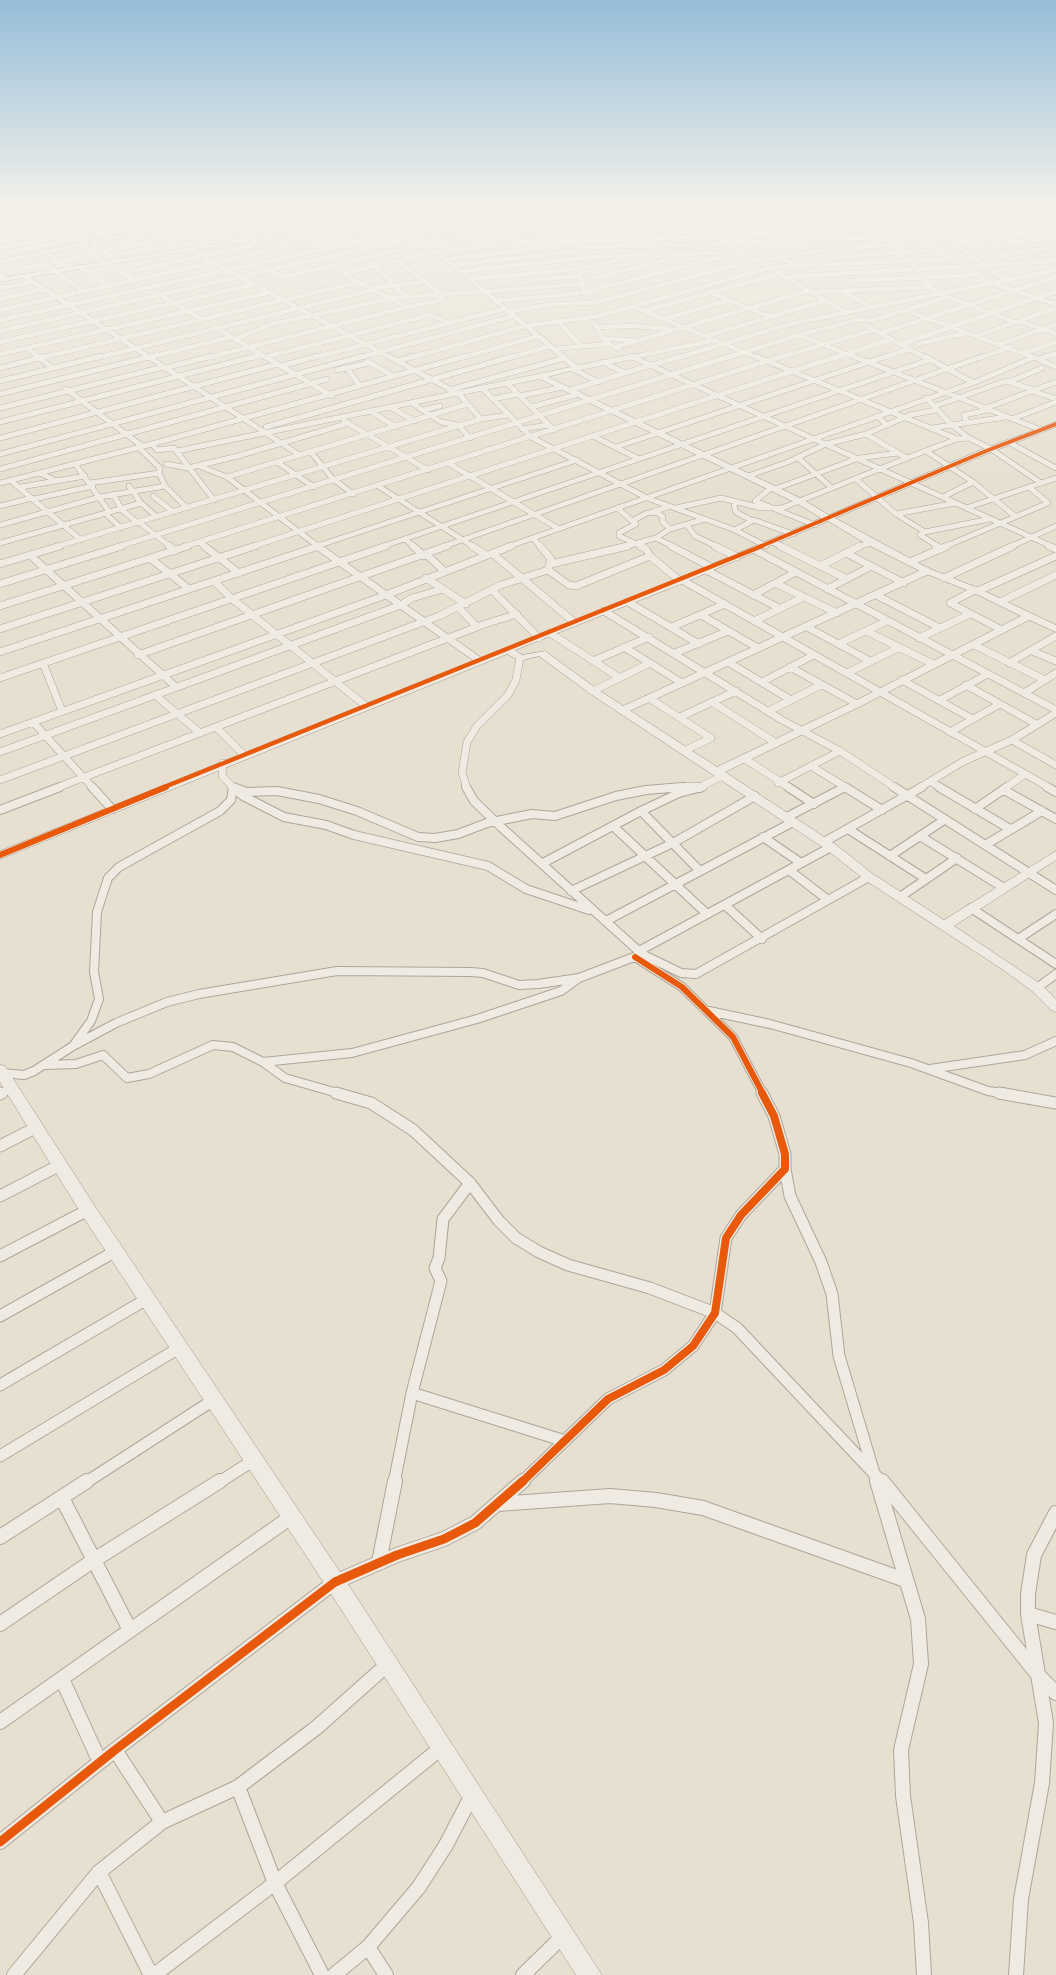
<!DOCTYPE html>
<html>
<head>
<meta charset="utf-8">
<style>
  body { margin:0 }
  canvas { display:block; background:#e7e0d1 }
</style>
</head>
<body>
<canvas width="1056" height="1975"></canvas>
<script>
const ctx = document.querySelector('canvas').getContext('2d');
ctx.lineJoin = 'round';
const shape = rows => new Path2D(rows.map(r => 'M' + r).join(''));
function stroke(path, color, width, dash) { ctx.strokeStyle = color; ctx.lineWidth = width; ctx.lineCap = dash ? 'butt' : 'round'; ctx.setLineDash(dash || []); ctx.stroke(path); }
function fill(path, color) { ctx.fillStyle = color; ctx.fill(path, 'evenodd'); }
const streetFar5 = shape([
  [41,207,104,263],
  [68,207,108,240],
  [124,207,185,251],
  [155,207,208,247],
  [185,207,237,242],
  [207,207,258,244],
  [229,207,272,237],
  [256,207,327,247],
  [289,207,333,227],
  [312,207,350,225],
  [343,207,370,221],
  [423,207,431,212],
  [479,207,493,220],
  [503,207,512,216],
  [548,207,566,228],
  [575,207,585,224],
  [601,207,610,224],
  [626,207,635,223],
  [739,207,747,224],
  [764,207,770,219],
  [869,207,931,287,939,293,1014,322],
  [455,208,473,225],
  [652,209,711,207],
  [0,210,14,207],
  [939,210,951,207],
  [110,211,164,254],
  [379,211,404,207],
  [434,211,453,230],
  [808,211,841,211],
  [74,213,101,207],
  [526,213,543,243],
  [415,214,438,234],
  [694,215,742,214],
  [656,216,694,215],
  [954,216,996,207],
  [136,217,186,208],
  [0,218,69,269],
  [0,218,43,209],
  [503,218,513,243],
  [531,220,555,215],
  [1026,221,1056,214],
  [970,223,1041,207],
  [355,224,378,236],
  [480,224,488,246],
  [564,225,876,216,942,211],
  [0,226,50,215],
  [535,227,562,223],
  [292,228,320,222],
  [326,228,352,241],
  [387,228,404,224],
  [1041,228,1056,225],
  [93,229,124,222],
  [906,229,951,258],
  [570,233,923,221],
  [964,233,997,256,1056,247],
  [0,234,135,207],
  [100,234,130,227],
  [538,235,569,231],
  [943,235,1004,279],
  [717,237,847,313],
  [919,238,967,234,983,229,1030,223],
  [0,241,24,236],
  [895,241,920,239],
  [727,242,892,237],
  [755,242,796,266],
  [91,243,117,261],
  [542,243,975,225],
  [954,243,1046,230],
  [430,245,459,239],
  [584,247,726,244],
  [0,248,70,234],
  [844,248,897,244],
  [987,249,1017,242,1056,238],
  [190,250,391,358],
  [104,251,148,242],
  [438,252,541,240],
  [6,253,75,239],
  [122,254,156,247],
  [846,256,938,250],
  [446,259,551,247],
  [398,261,437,291,442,298,434,302,407,307],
  [759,261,843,247],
  [107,263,135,281],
  [372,263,406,297],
  [45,264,83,291],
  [454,265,586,250],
  [80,267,109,286],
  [767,267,953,259],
  [965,267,988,282,1056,304],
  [25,268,93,254],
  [269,270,284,277,428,243],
  [462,271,593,257,743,252],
  [123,273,258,244],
  [0,275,5,279],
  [783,277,1056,261],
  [594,278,673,258],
  [471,279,578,269],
  [533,280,580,276],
  [851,281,977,275],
  [613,285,721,257],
  [0,288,33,282],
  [369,288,426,282],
  [583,290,578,269,623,259],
  [709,292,771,317],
  [811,292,931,287],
  [844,292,871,307],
  [158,294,203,320],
  [0,299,44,289],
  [494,301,583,293,610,284],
  [632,306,758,358],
  [0,310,292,245],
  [905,310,1035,358],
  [644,311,779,274],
  [507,312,553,304,593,303,756,260],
  [664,319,729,300],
  [0,320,411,230],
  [558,321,581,346],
  [1019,321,1056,334],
  [594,323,605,342,619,349],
  [215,327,267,358],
  [597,327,635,326,669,329],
  [869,327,926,358],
  [0,331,419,236],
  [881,333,1056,277],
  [799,335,857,358],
  [706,336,824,301],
  [976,336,1056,308],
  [235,339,272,324,394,298,582,284],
  [603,339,634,340],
  [0,342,252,285],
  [901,344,1056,292],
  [918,344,966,333],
  [1000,344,1056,324],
  [616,347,808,291],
  [27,348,39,358],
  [554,349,608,344],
  [1024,353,1056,342],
  [0,354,267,293],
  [630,356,634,358],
  [265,357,430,315,447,322],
  [40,358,359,282],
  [96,358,373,290],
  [147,358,231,337],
  [206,358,407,307,343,274,436,251],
  [252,358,262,355],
  [312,358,504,309],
  [358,358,513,316],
  [409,358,525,326,599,316,769,268],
  [461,358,538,336],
  [509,358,550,346],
  [628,358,716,340],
  [677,358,790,324,1056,270],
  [726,358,799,335,857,320,873,320,948,297],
  [778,358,873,330],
  [835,358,892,339],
  [882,358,911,349],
  [980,358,1010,347],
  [1043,358,1056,353]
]);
const streetFar4 = shape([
  [37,356,39,358,47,356],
  [264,356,332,396],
  [388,356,459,394,481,419,508,415],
  [630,356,1053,547],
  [755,356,957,439,969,438],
  [853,356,1041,430],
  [924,356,972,382],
  [1031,356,1056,367],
  [265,357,268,356],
  [1039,359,1047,356],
  [367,361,393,376],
  [397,361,415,356],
  [603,362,625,373,682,356],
  [281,366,318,356],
  [0,368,39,358,53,368],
  [165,368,212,356],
  [347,368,360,386],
  [577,368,636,356],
  [573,369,598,382],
  [337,370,370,363],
  [0,381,102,356],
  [1011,381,1042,368],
  [508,384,554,430],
  [66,389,142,446],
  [483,389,531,437,647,498,735,530,766,546],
  [449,390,565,358],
  [571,390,625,373],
  [1032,391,1056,399],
  [0,394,153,356],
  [520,396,563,387],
  [926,398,952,425,969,438,991,449,1041,483],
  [493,399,518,394],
  [412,403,441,422,458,425,470,438],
  [935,406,1006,381,1034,390],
  [390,407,415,421],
  [531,407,579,394],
  [0,408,163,367],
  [986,408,1056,382],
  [424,410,440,406],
  [370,411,396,427],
  [1012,419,1056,402],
  [344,421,428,470],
  [0,422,257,356],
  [967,423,964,415,988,410],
  [887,425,910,415,936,410],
  [266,427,514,356],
  [932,428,1006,417],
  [522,429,549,425],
  [866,434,898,453],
  [593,436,639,459],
  [0,438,278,364],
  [1008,442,1056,468],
  [152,444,157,450,174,448,214,500],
  [138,447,160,468,159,473,165,486,187,508],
  [616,447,887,356],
  [177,451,541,376],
  [926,451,973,482,1015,516],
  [311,452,332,478,353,494],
  [0,454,364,356],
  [798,458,832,488],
  [277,462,314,487],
  [448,463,559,529],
  [166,464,188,468,238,456,349,423],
  [76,465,108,510,107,515,121,528],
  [199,466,227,477,319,547],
  [0,469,327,379],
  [39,473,57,481],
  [748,476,788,462,826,444,866,434,887,425,877,416],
  [227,477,468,404],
  [856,479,896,514,925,532],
  [10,480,81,540],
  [0,483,152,444,466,356],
  [90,483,159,473],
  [129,486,140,502,157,517],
  [378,486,474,547],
  [21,487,85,476],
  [771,488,755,501,815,525],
  [775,489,859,458,898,453,907,458,957,439],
  [113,494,122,510,138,523],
  [153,496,173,512],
  [943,497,973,482],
  [34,499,93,486],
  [736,502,734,506,736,512,751,520],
  [0,506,32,498],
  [668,507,655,511,663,517,662,521,670,529],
  [617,508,636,524,619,533,619,536,643,547],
  [676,508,721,498,761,508,782,508,907,458],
  [966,508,1056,478],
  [896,514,955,503],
  [634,520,647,513,657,512],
  [140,523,171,547],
  [0,525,100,497,165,486],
  [687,525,695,536,718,547],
  [735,530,754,520,793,534],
  [920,535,925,532,990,519],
  [920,535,939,547],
  [533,538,541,547],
  [656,538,670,529,705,519],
  [405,539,414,547],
  [0,543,141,503],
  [200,543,206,547],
  [774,543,783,547],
  [55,547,481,419],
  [117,547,731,356],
  [183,547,783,356],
  [251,547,839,356],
  [314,547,577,460],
  [381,547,929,360],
  [442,547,984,356],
  [507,547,978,381,1034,357],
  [623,547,656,538,674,547],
  [857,547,871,543],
  [944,547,1048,503,1029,487],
  [1010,547,1056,526]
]);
const streetFar3 = shape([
  [169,546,175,551],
  [204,546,239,573],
  [317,546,480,661],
  [413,546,424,556],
  [472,546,486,555],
  [640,546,646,549,650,556,680,581],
  [671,546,711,567],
  [715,546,737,557],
  [780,546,847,579],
  [936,546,941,549],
  [1049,546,1056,549],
  [755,550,1056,710],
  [492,553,575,623],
  [846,553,904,583],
  [30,555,176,687],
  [427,555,444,571],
  [150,558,189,589],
  [910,562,947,546],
  [0,564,60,546],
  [551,564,628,546],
  [820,566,860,546],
  [548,570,569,585,576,586,650,556],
  [706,570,779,608],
  [426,578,466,604],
  [944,578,1013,546],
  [682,580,1050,788],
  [214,581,231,598,366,706],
  [0,584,122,546],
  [777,584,837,613],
  [827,589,870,567],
  [492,590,539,638],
  [975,590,950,603,1002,630],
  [978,591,1056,556],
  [753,595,796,572],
  [878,596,940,628],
  [628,602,699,644],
  [1000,602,1056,575],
  [0,606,188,546],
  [459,608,477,627],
  [604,611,782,720,840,751,896,788],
  [701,615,758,648],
  [754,621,804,597],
  [672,627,725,604],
  [807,627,870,661],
  [0,629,255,546],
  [866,631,933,664],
  [550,633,620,678],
  [919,638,970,614],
  [838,644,887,621],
  [974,645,1045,680],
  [624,647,682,683],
  [1032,651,1056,661],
  [0,652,319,546],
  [675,653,728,631],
  [138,655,447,546],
  [593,661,649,637],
  [728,662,791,700],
  [43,663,62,711],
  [1009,663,1056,636],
  [790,667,857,704],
  [847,673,898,648],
  [0,678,386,546],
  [902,680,971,718],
  [762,682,814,655],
  [966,685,1036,724],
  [593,691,650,663],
  [1024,693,1056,673],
  [155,695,200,733],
  [649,698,711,738,684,751],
  [940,700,988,674],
  [712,702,776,743],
  [623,710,927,571],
  [769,711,821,685],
  [680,717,736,691],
  [33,722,93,788],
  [216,727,244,755],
  [950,732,1000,704],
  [0,734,386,595,511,546],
  [1012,740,1056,765],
  [0,752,401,605,412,598,443,589],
  [745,759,790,788],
  [223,763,222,776,234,788],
  [811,766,847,788],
  [0,780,439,616,501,585,548,570,551,559,540,546],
  [931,782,942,788],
  [778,783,840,751],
  [56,788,485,624,517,614],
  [233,788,237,788],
  [467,788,462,773,467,742,477,726,508,695,516,680,520,658],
  [665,788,696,786,700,788],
  [698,788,722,776],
  [842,788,845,787],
  [919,788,964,761,1012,740,1056,713],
  [1005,788,1024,775]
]);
const streetFar2 = shape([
  [92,787,112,809],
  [232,787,243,796,284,817,326,825,354,835,488,866,526,889,589,910],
  [466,787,474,801,501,827,642,954,681,973,696,974,869,877],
  [698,787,700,788],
  [788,787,814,804],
  [845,787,882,810],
  [894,787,1056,890],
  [939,787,1010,829],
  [1047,787,1056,792],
  [1004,790,1056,819],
  [975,809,1007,787],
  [0,810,60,787],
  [641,811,700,871],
  [787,817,845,787],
  [613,826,707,914],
  [848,829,926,879],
  [920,836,1004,888],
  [763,837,801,863],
  [824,842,922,787],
  [985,845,1042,811],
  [890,856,944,820],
  [543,863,641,811,679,793,702,787],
  [789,870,828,900],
  [571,891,673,843,755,796],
  [900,897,957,858],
  [725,905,762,939],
  [971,908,1056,964],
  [606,921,793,822],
  [1018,939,1056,914],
  [639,951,831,847],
  [635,957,682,987,733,1037,763,1094],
  [1037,988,1056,974],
  [709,1011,770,1024,911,1063,988,1091,1007,1094],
  [73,1046,91,1021,99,999,94,972,97,912,108,878,119,867,220,811,231,800,233,787,246,792,277,791,319,799,357,811,418,837,435,838,458,834,487,823,532,814,555,816,616,796,646,790,684,787],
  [263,1062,285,1078,341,1094],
  [45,1065,76,1064,103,1055,127,1078,149,1074,213,1045,233,1047,263,1062,352,1053,477,1019,561,991,579,978],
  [930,1069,1025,1055,1056,1041],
  [2,1073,24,1075,34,1071,73,1046,116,1023,167,1002,199,994,337,971,471,972,483,973,519,985,538,984,579,978,642,954],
  [0,1094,12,1088]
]);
const streetFar1 = shape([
  [336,1093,371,1103,413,1130,470,1183,499,1221,516,1238,539,1252,568,1265,650,1288,715,1313,737,1328,883,1483],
  [999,1093,1056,1103],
  [0,1094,2,1093],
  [0,1146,37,1127],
  [785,1169,790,1196,821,1262,832,1294,839,1356,877,1483],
  [0,1196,60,1165],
  [0,1256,88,1210],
  [0,1316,116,1251],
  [0,1385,147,1299],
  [412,1393,565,1441],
  [0,1456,179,1348],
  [85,1483,215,1399],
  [218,1483,254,1460],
  [394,1483,412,1393,441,1281,435,1268,439,1258,443,1219,470,1183],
  [521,1483,608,1399,664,1370,693,1346,715,1313,726,1238,741,1215,785,1169,785,1154,774,1116,762,1093]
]);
const street = shape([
  [877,1481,918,1619,921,1664,901,1750,903,1796,921,1923,924,1975],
  [882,1481,1039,1676,1056,1693],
  [62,1498,130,1630],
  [497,1504,610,1496,656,1500,703,1508,905,1580],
  [0,1537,87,1481],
  [379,1562,395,1481],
  [1028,1614,1056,1622],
  [0,1624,94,1560,220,1481],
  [62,1679,100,1762],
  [0,1722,291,1517],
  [115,1750,162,1822],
  [238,1787,275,1883,322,1975],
  [0,1842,115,1750,335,1582,397,1555,444,1539,475,1523,523,1481],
  [99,1872,151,1975],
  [368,1947,386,1975],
  [14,1975,99,1872,162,1822,238,1787,316,1728,388,1664],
  [154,1975,275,1883,441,1748],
  [334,1975,368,1947,419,1887,446,1845,472,1795],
  [523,1975,564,1935],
  [1016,1975,1021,1899,1042,1783,1046,1723,1028,1614,1028,1594,1034,1555,1056,1513]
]);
const secondary = shape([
  [252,207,265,207,0,264,0,260,252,207],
  [446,207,462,207,30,277,301,453,302,455,298,457,23,278,0,282,0,278,446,207],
  [543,207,555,207,425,239,581,368,548,377,802,499,829,515,983,449,1056,422,1056,427,989,453,835,518,930,569,978,588,1056,625,1056,632,1029,620,861,706,725,772,835,844,873,874,944,920,1056,851,1056,860,954,926,1042,985,1056,999,1056,1012,1051,1010,1032,991,1002,969,865,880,827,850,589,693,539,656,520,661,507,654,0,859,0,851,677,579,821,518,796,503,538,378,538,374,571,367,418,238,543,207],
  [828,521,868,545,924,573,972,592,1021,616,853,702,717,767,597,689,545,651,522,655,515,650,683,583,828,521],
  [930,207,939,207,1056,258,1056,262,930,207],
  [0,1065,5,1066,94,1205,342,1575,602,1975,576,1975,328,1589,82,1215,0,1082,0,1065]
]);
stroke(streetFar5, '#ada599', 5);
stroke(streetFar4, '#ada599', 6);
stroke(streetFar3, '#ada599', 8);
stroke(streetFar2, '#ada599', 10);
stroke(streetFar1, '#ada599', 13);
stroke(street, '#ada599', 16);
stroke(secondary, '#9c958a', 1);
stroke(streetFar5, '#efebe3', 4.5);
stroke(streetFar4, '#efebe3', 5);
stroke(streetFar3, '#efebe3', 7);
stroke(streetFar2, '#efebe3', 8);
stroke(streetFar1, '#efebe3', 11);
stroke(street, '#efebe3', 14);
fill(secondary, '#efebe3');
stroke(shape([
  [759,547,986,451,1056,424]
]), '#e8590c', 4);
stroke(shape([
  [162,788,762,546]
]), '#e8590c', 4.5);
stroke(shape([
  [0,855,166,787],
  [635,957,682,987,733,1037,763,1094]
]), '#e8590c', 6);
stroke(shape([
  [521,1483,608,1399,664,1370,693,1346,715,1313,726,1238,741,1215,785,1169,785,1154,774,1116,762,1093]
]), '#e8590c', 8);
stroke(shape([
  [0,1842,115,1750,335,1582,397,1555,444,1539,475,1523,523,1481]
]), '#e8590c', 9);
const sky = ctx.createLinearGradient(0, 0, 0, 484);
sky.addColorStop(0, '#96bed9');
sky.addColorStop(0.43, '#f4f1ea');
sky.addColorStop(1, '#f4f1ea00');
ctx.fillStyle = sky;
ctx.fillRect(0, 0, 1056, 484);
</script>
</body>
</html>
